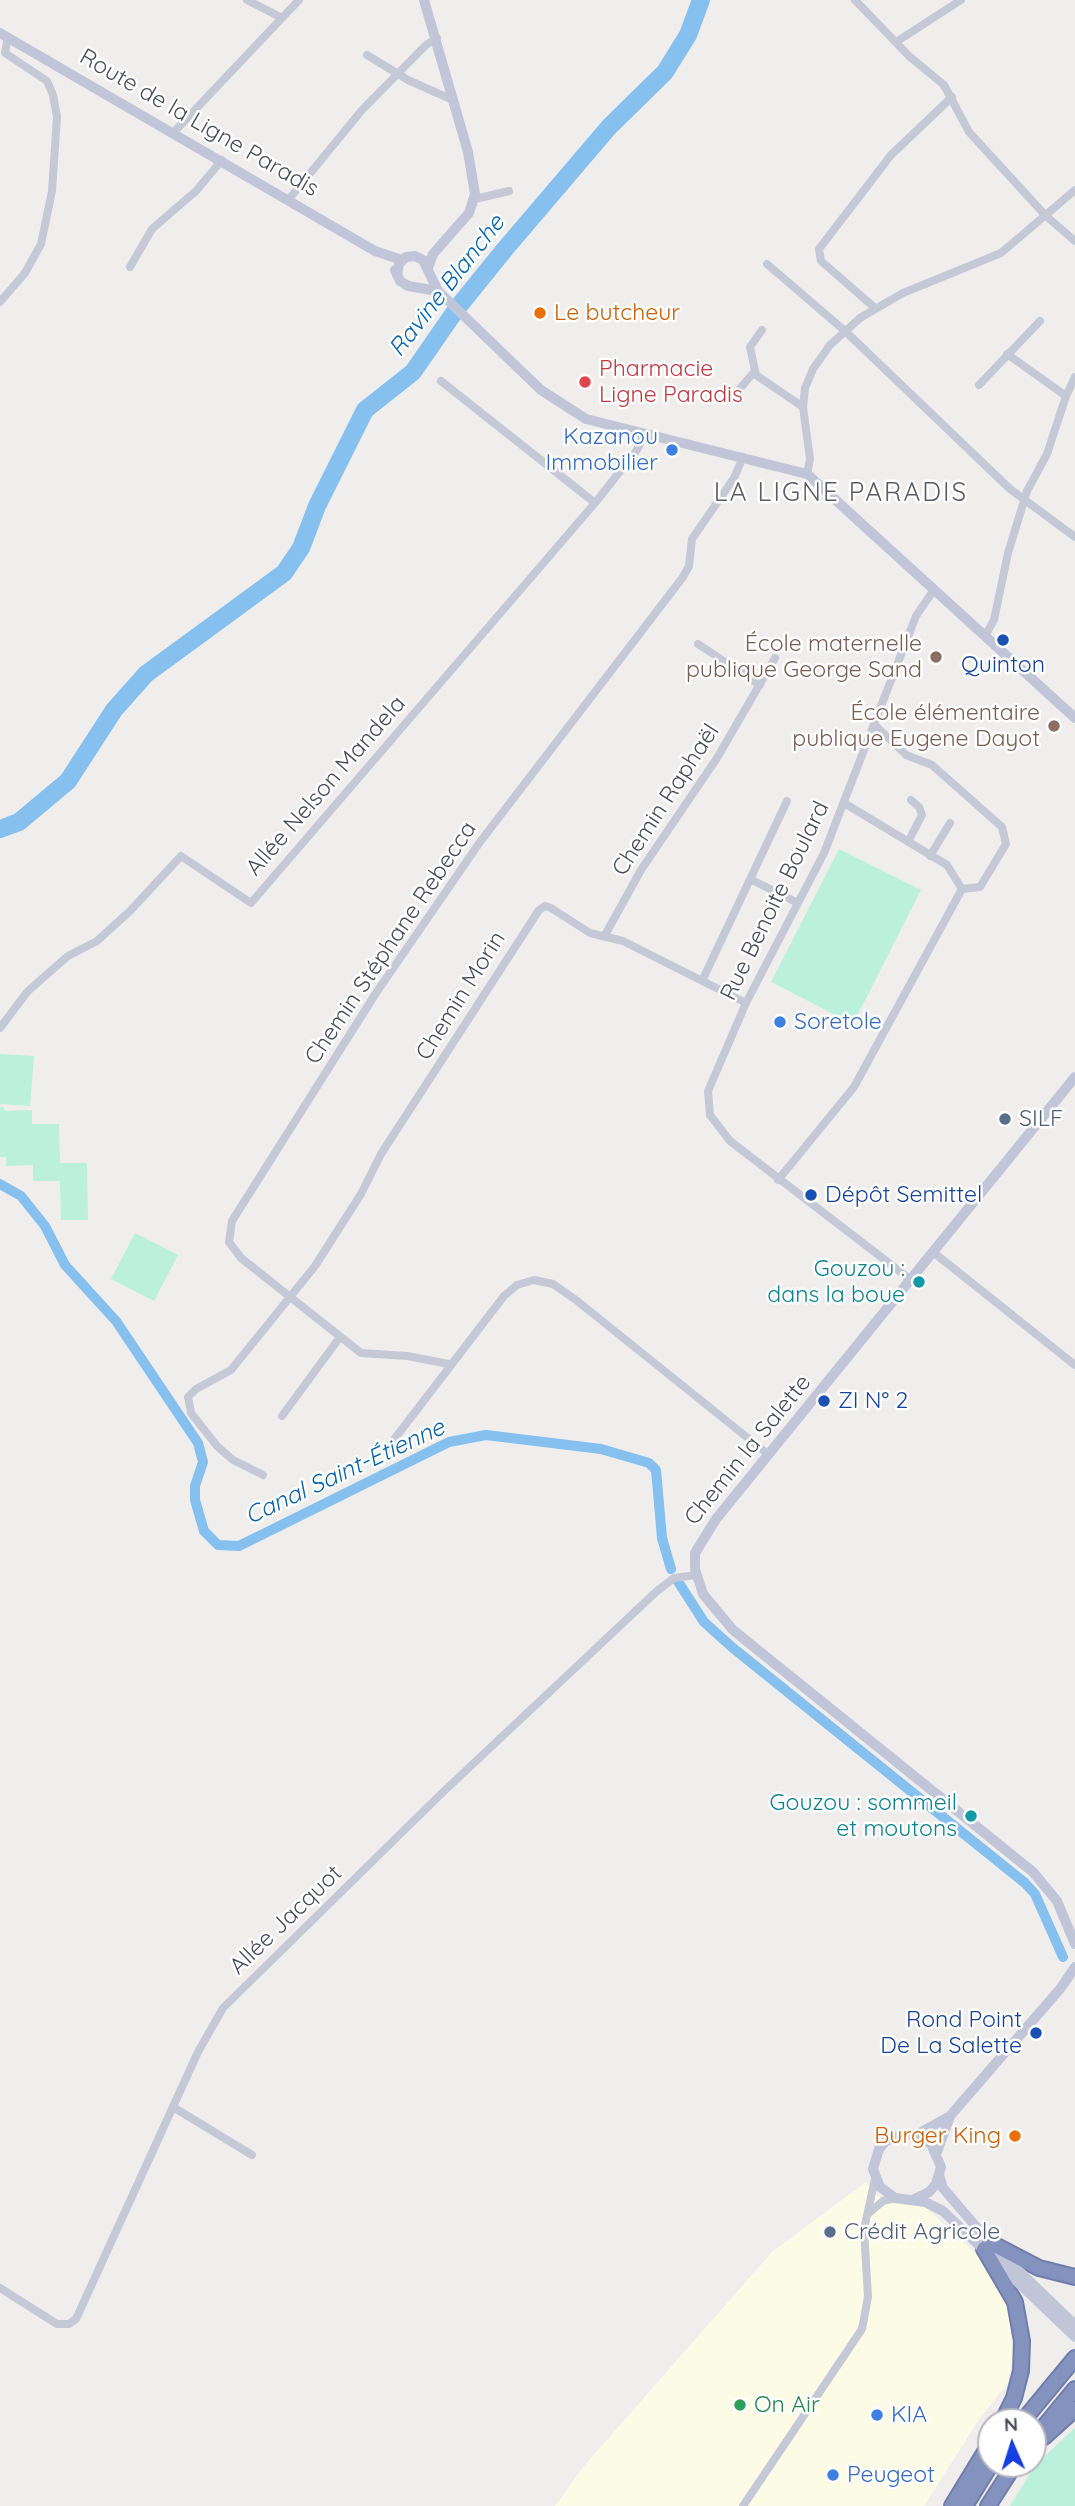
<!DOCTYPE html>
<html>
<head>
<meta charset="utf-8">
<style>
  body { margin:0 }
  #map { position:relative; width:1075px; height:2506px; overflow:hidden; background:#f0eeed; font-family:Quicksand,sans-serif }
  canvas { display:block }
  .north { position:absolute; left:977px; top:2408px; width:70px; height:70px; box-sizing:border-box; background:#fff; border:2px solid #b5b7bd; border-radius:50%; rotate:357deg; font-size:19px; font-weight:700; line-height:28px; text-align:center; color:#454c5b }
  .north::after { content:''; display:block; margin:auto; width:24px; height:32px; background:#153ee3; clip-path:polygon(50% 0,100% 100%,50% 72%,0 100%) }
</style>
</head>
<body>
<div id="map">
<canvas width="1075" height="2506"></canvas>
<div class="north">N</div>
</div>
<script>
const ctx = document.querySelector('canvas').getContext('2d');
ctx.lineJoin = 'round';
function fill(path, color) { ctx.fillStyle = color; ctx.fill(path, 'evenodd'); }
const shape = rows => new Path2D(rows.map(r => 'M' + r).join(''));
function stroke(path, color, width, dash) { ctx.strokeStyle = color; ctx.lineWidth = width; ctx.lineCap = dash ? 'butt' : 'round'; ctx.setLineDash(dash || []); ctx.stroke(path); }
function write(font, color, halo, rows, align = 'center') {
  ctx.font = font + ' Quicksand,sans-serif'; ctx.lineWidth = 5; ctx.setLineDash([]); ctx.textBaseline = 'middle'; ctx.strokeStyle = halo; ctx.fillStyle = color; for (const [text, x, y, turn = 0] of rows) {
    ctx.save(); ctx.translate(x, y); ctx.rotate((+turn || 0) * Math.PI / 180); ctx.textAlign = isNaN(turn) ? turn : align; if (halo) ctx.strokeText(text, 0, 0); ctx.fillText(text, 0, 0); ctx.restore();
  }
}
fill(shape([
  [866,2182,877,2195,889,2202,924,2206,978,2256,1006,2305,1010,2324,1013,2355,1008,2383,980,2418,924,2506,555,2506,584,2466,772,2252]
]), '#fcfbe6');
fill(shape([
  [839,849,921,890,853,1024,771,982],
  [0,1054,34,1056,30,1106,0,1104],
  [0,1107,4,1107,5,1111,32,1110,32,1124,59,1124,60,1163,87,1163,88,1220,61,1220,60,1181,33,1181,33,1165,6,1166,6,1157,0,1157],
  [135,1233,178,1255,154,1301,111,1279],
  [1075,2428,1075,2506,1010,2506,1035,2465]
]), '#baf0dc');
stroke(shape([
  [0,1184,21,1196,45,1226,65,1265,116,1321,198,1443,203,1462,195,1486,195,1500,204,1531,218,1545,239,1546,449,1442,486,1435,601,1449,649,1463,656,1470,662,1538,671,1569],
  [677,1580,704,1622,733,1648,1025,1883,1035,1894,1063,1957]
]), '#86c0ee', 10);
stroke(shape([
  [0,829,19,822,68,781,114,710,146,674,284,573,301,548,317,506,365,410,413,372,458,307,505,249,609,127,665,72,688,35,701,0]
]), '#86c0ee', 18);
const highway = shape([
  [989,2242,1039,2268,1075,2277],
  [984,2249,1015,2302,1022,2341,1021,2371,1014,2398,1002,2422],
  [1022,2422,1075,2358],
  [1044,2437,1075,2409],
  [1033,2440,1075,2389],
  [952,2506,991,2442],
  [965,2506,991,2464],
  [988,2506,1015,2464]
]);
stroke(highway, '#6f7daa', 18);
stroke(shape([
  [247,0,282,18],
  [855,0,909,56,944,85,969,132,1046,216,1075,241],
  [896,42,961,0],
  [367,55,408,80,453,100],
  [174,132,299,0],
  [289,199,362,110,426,45,437,38],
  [475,199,509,191],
  [767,264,845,331,1010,489,1075,537],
  [130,267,152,229,196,191,222,160],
  [0,302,25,273,41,244,52,191,57,117,53,95,47,81,5,53,8,37],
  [875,308,821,261,819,249,891,155,952,97],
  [762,330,750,347,756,375,803,407],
  [1007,354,1066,396],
  [441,381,595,503],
  [979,385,1040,321],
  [737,392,754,372],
  [807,474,810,459,803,407,805,388,813,369,830,345,860,318,903,293,1001,253,1075,190],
  [985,636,994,620,1008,553,1027,491,1047,454,1066,396,1075,377],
  [698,644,760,685],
  [875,725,906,755,932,765,1002,827,1006,844,980,887,962,889],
  [844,803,947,865,962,889],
  [908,842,922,815,919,807,911,800],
  [930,856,950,823],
  [750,879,798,903],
  [605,935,641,870,717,758,775,658],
  [702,981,787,801],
  [0,1028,28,991,68,956,97,941,130,911,181,856,251,903,595,503,637,450,644,435],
  [778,1180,854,1087,962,889],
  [933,1252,1075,1365],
  [911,1280,730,1141,710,1115,708,1091,746,1003,824,853,916,616,933,591],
  [449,1364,407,1356,361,1353,241,1258,229,1242,232,1221,376,993,480,842,683,577,689,566,692,539,734,478,743,457],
  [282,1416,340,1337],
  [386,1450,504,1296,517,1285,534,1280,553,1284,576,1300,769,1455],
  [263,1475,233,1460,217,1446,191,1413,188,1397,196,1389,231,1370,315,1266,361,1194,381,1154,539,910,545,906,551,908,590,933,623,941,746,1003],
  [173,2107,252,2155],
  [869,2213,883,2201,895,2198],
  [0,2288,57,2324,69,2324,76,2319,198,2052,223,2008,442,1793,657,1591,674,1578,696,1575],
  [743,2506,862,2329,868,2297,864,2229,875,2179]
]), '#c4c9d5', 8);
stroke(shape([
  [424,0,468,152,475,194,469,213,433,254,428,268],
  [0,33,375,251,402,260],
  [395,270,400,281,408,286,438,291],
  [397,275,399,264,406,257,415,256,423,260,438,291,541,390,586,419,807,474,1075,718],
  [1075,1077,716,1519,695,1553,695,1569,703,1594,733,1630,1033,1872,1057,1901,1075,1944],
  [916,2135,950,2116],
  [937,2152,950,2116,1060,1989,1075,1967],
  [939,2175,943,2188,989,2242,1075,2325],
  [912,2200,929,2192,936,2184,941,2167,931,2144,916,2135,905,2134,886,2141,879,2149,873,2169,880,2187,895,2198,925,2202,943,2211,1075,2337]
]), '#c0c5d7', 10);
stroke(highway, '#8492be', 14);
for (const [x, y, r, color] of [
  [540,313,7,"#e8710a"],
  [585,382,7,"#e0444e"],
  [672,450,7,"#3f7fe0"],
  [1003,640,7,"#1a4fb4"],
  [936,657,7,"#8d6e63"],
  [1054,726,7,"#8d6e63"],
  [780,1022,7,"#3f7fe0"],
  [1005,1119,7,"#5c6f8a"],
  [811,1195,7,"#1a4fb4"],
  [919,1282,7,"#0f9aa8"],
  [824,1401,7,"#1a4fb4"],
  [971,1816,7,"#0f9aa8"],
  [1036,2033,7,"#1a4fb4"],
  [1015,2136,7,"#e8710a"],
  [830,2232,7,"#5c6f8a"],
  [740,2405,7,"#2e9e5b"],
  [877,2415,7,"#3f7fe0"],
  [833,2475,7,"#3f7fe0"]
]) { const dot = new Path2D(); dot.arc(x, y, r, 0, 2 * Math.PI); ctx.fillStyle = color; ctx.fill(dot); stroke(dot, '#fff', 2.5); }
write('23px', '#454c5b', '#fff', [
  ["Route de la Ligne Paradis",199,123,30],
  ["Allée Nelson Mandela",326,786,-49],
  ["Chemin Raphaël",666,800,-57],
  ["Rue Benoite Boulard",775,901,-64],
  ["Chemin Stéphane Rebecca",391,943,-56],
  ["Chemin Morin",461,996,-58],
  ["Chemin la Salette",748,1450,-51],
  ["Allée Jacquot",286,1920,-44]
]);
write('23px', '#c56008', '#fff', [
  ["Le butcheur",554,313],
  ["Burger King",1001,2136,"right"]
], 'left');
write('23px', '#be3a42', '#fff', [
  ["Pharmacie",599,369],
  ["Ligne Paradis",599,395]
], 'left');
write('23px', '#366cbe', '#fff', [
  ["Kazanou",658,437,"right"],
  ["Immobilier",658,463,"right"],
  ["Soretole",794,1022],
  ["KIA",891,2415],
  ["Peugeot",847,2475]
], 'left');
write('23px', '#785e54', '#fff', [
  ["École maternelle",922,644],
  ["publique George Sand",922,670],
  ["École élémentaire",1040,713],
  ["publique Eugene Dayot",1040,739]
], 'right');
write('23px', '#164399', '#fff', [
  ["Quinton",1003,665,"center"],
  ["Dépôt Semittel",825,1195],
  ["ZI N° 2",838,1401],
  ["Rond Point",1022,2020,"right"],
  ["De La Salette",1022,2046,"right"]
], 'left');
write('23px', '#4e5e75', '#fff', [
  ["SILF",1019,1119],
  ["Crédit Agricole",844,2232]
], 'left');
write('23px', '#0d838f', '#fff', [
  ["Gouzou :",905,1269],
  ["dans la boue",905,1295],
  ["Gouzou : sommeil",957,1803],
  ["et moutons",957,1829]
], 'right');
write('23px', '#27864d', '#fff', [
  ["On Air",754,2405]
], 'left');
write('italic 24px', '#0963ab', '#fff', [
  ["Ravine Blanche",447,286,-52],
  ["Canal Saint-Étienne",345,1472,-25]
]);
ctx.letterSpacing = '2px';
write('26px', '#5a5c63', '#fff', [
  ["LA LIGNE PARADIS",841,493]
]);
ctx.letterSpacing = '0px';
</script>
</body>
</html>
